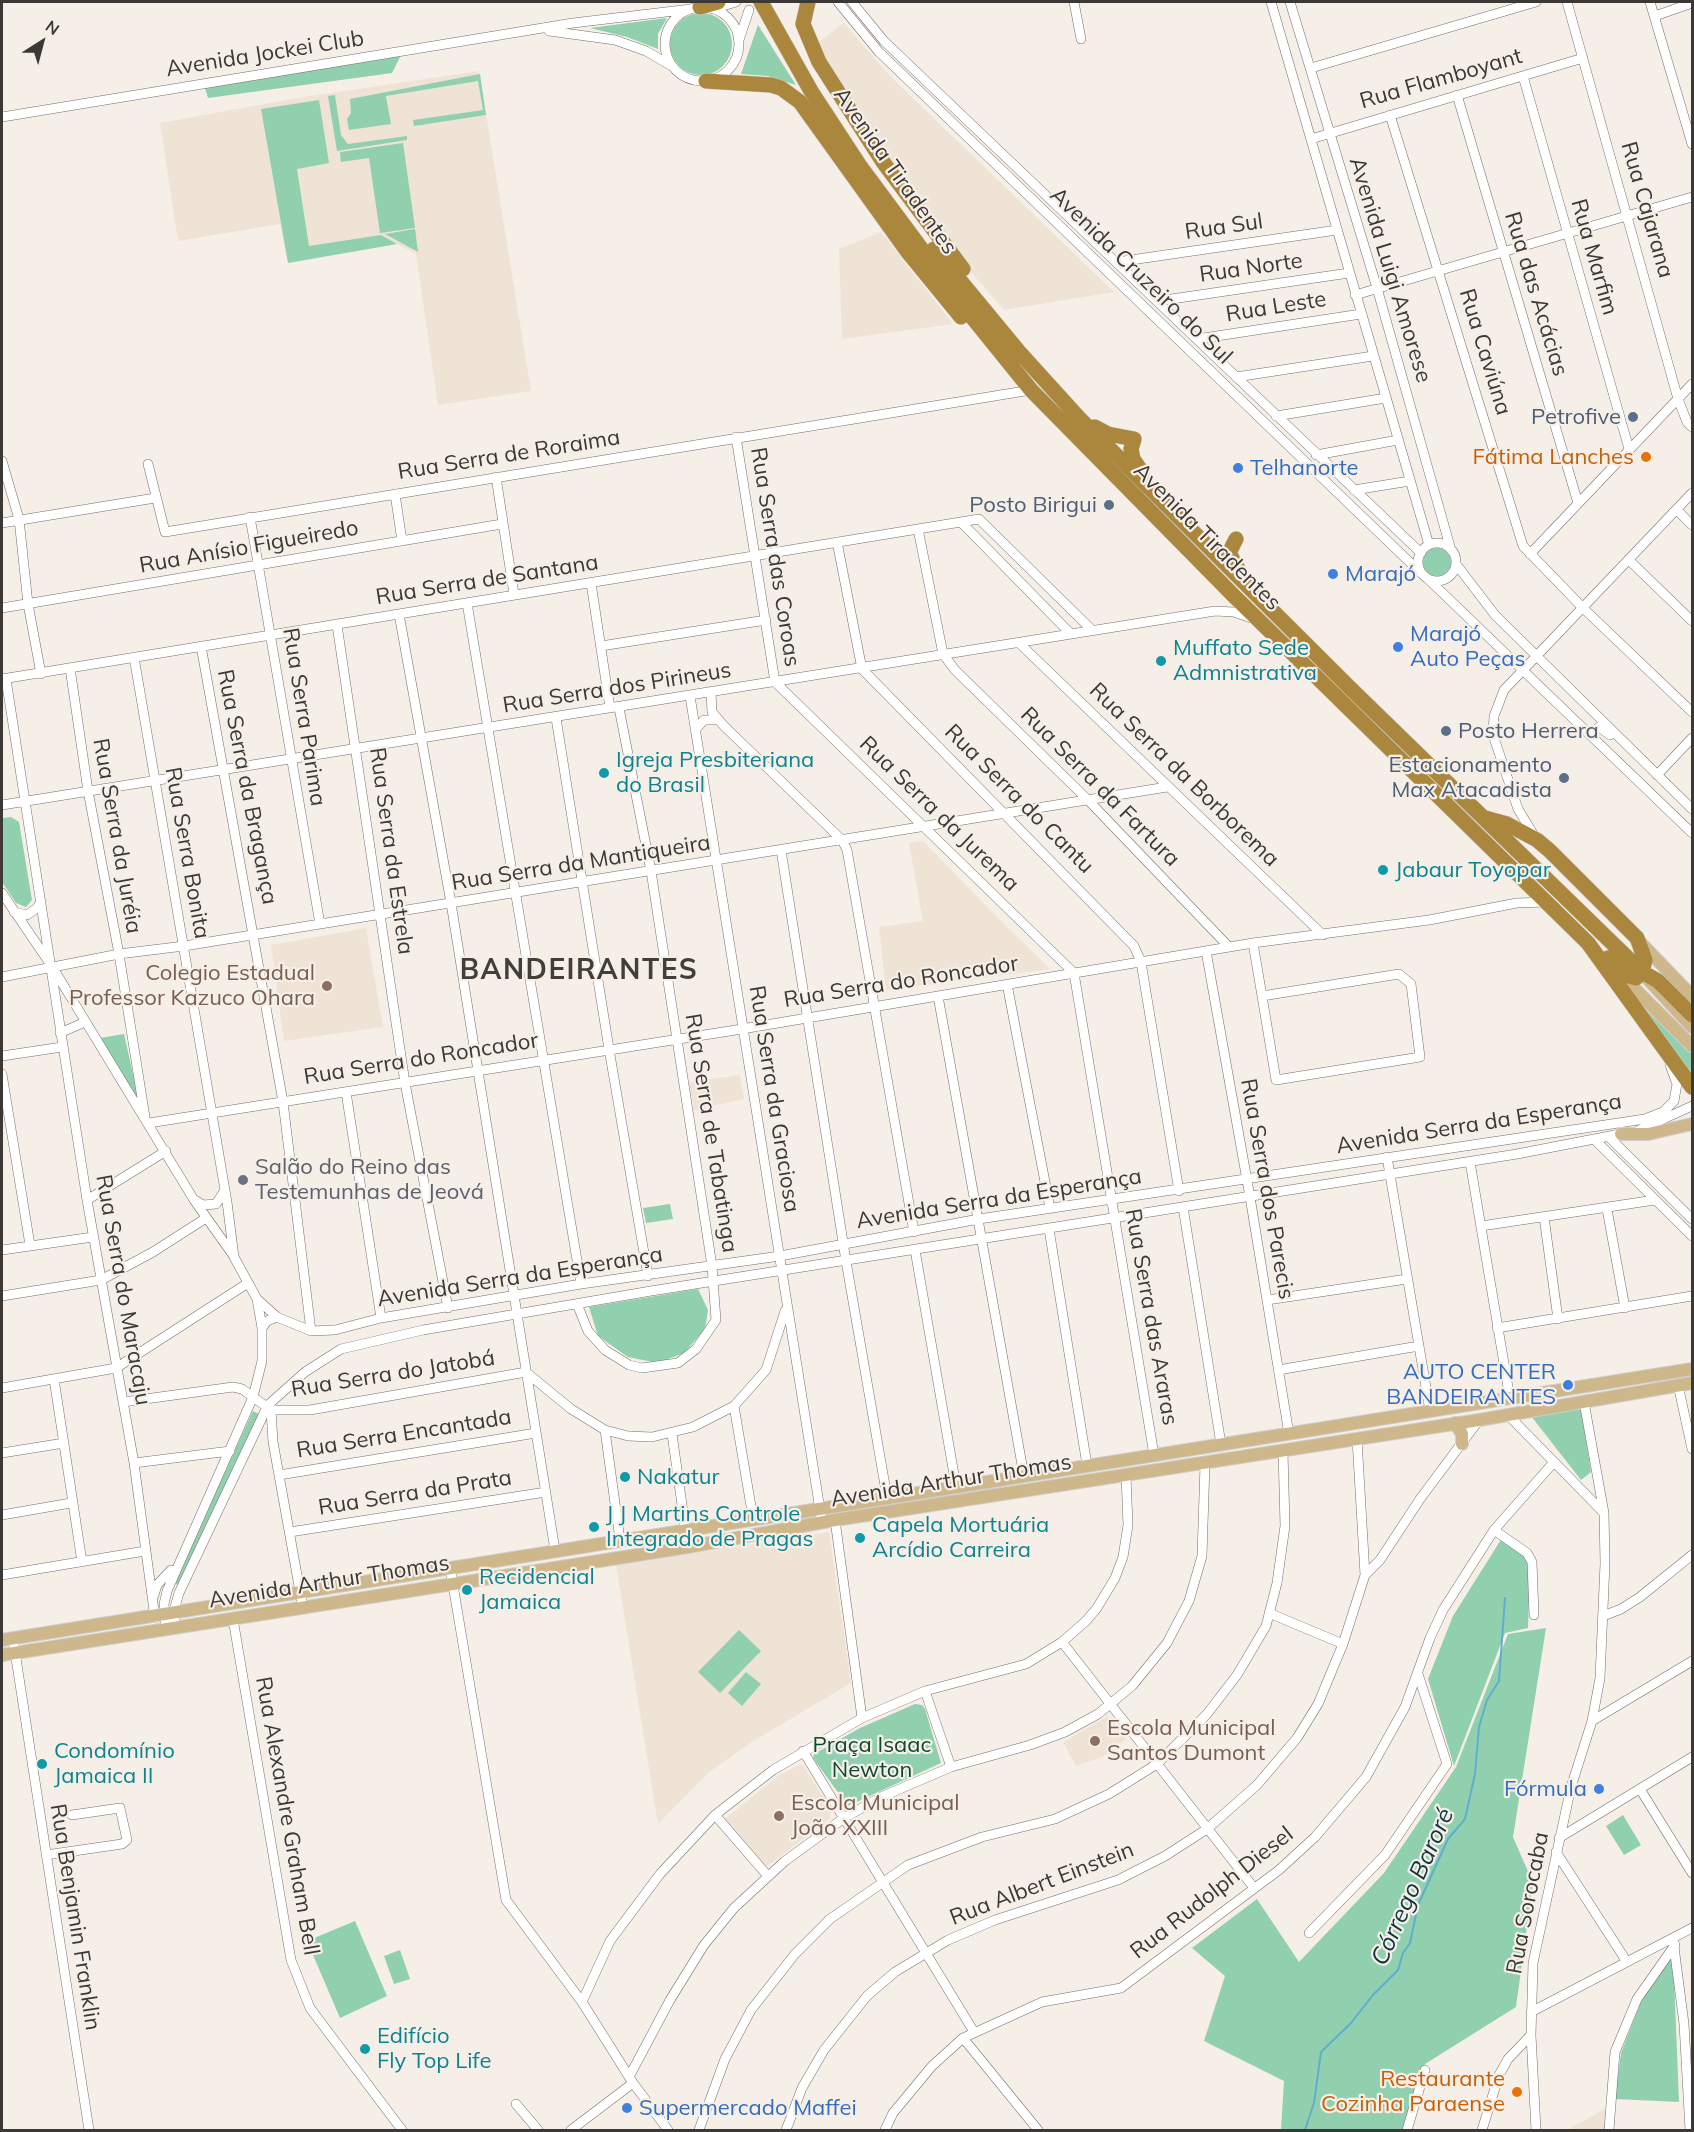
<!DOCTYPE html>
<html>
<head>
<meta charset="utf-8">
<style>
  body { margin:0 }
  #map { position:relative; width:1694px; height:2132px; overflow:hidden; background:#f5efe7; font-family:Mulish,sans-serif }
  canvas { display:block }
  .frame { position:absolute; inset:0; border:3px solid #3b3835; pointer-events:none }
  .north { position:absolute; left:12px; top:12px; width:60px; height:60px; -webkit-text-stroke:4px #f5efe7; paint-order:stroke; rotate:36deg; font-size:16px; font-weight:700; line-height:24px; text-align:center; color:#3b3835 }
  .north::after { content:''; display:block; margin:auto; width:21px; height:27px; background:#3b3835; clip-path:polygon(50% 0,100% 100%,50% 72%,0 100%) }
</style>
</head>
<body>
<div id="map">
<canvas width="1694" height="2132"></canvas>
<div class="frame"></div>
<div class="north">N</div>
</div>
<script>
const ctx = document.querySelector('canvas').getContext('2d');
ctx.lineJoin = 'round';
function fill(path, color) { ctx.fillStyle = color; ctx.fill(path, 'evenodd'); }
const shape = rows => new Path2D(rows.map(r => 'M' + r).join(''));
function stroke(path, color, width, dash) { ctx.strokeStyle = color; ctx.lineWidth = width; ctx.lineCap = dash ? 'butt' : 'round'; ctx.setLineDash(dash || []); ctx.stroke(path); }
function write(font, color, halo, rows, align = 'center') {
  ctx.font = font + ' Mulish,sans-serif'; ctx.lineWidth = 4.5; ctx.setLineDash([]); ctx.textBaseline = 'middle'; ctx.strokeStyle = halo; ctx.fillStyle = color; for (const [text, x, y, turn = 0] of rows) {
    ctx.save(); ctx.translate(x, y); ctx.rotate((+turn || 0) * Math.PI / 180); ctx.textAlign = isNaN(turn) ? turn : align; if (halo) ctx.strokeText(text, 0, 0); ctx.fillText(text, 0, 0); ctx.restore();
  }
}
fill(shape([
  [844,23,890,76,1114,292,1004,310,950,248,917,204,816,44],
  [479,71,531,391,438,405,416,254,397,244,288,263,280,224,178,241,160,123,297,98],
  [881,232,953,324,842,339,839,249],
  [923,841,994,914,1050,969,886,990,879,927,923,921,909,843],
  [366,928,383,1027,284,1041,271,945],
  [740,1075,744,1099,694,1110,689,1082],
  [829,1532,851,1683,750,1743,707,1774,658,1824,616,1565],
  [1108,1716,1126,1739,1102,1757,1076,1766,1063,1742],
  [802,1764,830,1807,830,1818,765,1868,725,1819,778,1776],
  [1605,2109,1605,2130,1567,2130]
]), '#efe3d6');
fill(shape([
  '670 44a31 31 0 1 1 62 0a31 31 0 1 1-62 0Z',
  [667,18,658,34,658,49,627,37,590,28],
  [758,25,796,85,768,76,741,74],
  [401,55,392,73,208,98,205,88],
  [480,74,486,115,414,126,413,120,483,110,478,81,386,96,391,124,349,130,347,119,351,113,350,99],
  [335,95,341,135,348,144,407,136,407,140,337,151,328,96],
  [319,100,329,163,297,169,309,246,381,235,397,244,288,263,261,109],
  [403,143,415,228,380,233,369,158,341,162,340,152],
  [415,229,418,252,385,234],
  '1423 562a14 14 0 1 1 28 0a14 14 0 1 1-28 0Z',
  [11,817,19,822,32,900,26,907,16,903,2,882,2,818],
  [1627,988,1692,1054,1692,1077],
  [124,1034,139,1101,100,1038],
  [670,1204,673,1219,646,1223,643,1208],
  [698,1289,708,1310,705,1329,684,1353,658,1363,628,1357,598,1336,589,1307],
  [1581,1409,1591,1472,1581,1480,1531,1416],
  [253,1411,259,1414,178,1585,174,1583],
  [1502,1538,1525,1554,1530,1566,1528,1628,1505,1633,1454,1766,1428,1679,1453,1616],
  [1546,1628,1513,1837,1533,1883,1516,2007,1425,2064,1404,2130,1281,2130,1284,2081,1204,2041,1225,1976,1192,1948,1257,1899,1299,1962,1384,1873,1456,1767,1508,1634],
  [739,1630,761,1651,720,1693,698,1672],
  [746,1672,761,1684,742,1706,728,1693],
  [915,1704,922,1705,925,1709,941,1763,848,1806,813,1758,814,1754,860,1728],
  [1623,1815,1641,1845,1624,1855,1606,1826],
  [355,1921,387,1996,340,2018,307,1941],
  [400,1950,410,1979,394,1984,384,1956],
  [1673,1952,1679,2102,1615,2099,1621,2053,1641,2002]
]), '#90d0ae');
stroke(shape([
  [1305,2130,1314,2103,1321,2052,1351,2023,1373,1995,1398,1970,1403,1953,1410,1943,1418,1905,1448,1839,1465,1819,1475,1774,1479,1727,1487,1700,1499,1681,1505,1598]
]), '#60aecd', 2);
const minor = shape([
  [838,2,879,52,1422,574],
  [852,2,884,41,1421,553],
  [1074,2,1081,39],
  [1271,2,1429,545],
  [1290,2,1377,288,1451,550],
  [1567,2,1678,399,1687,422,1692,427],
  [1650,2,1692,144],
  '665 44a37 37 0 1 1 74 0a37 37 0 1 1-74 0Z',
  [713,9,736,2],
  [1655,16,1692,3],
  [549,31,615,40,646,51,670,65],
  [739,40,749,10],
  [1311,68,1536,2],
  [1523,76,1629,449],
  [1457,95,1578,503],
  [1390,115,1523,546,1583,608,1692,712],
  [2,117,573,23,691,9],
  [1311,139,1583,58],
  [1117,262,1337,230],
  [1355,295,1692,197],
  [1158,301,1349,273],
  [1197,339,1361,314],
  [1236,377,1373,356],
  [1276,416,1386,398],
  [736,437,775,682,1074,973,1154,1455],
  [1316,455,1398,440],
  [2,461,19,519,28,604,41,674],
  [148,464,165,532,1031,390],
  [496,477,514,594],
  [1354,490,1410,481],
  [395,494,402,541],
  [1677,510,1692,525],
  [250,517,320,924],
  [961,522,1071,634],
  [2,523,155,498],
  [918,529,943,654,955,670,1088,800,1229,947],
  [837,542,862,669],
  '1418 562a19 19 0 1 1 38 0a19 19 0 1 1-38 0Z',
  [1530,554,1692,384],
  [1629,560,1692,621],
  [1456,564,1495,615,1692,809],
  [1427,578,1692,833],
  [591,583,610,708],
  [467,603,581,1284],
  [2,608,502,524],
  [399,614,451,903,555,1550],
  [337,625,405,1083,448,1308],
  [1019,643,1323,935],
  [201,646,283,1102,311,1331],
  [601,646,766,620],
  [134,657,227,1202,234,1257,257,1299,262,1328,262,1361,253,1397,167,1591,164,1604,166,1629],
  [70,668,88,791,119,954,145,1117],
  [862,669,1134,946,1141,962,1179,1191],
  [2,679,979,519,1092,630],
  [6,679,87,1200,134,1463,155,1618],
  [711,693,712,712,724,726,842,840,847,850,914,1232],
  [690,696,822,1522],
  [556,718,609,1049,648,1276],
  [695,730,704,720,718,720],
  [1591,736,1599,727,1610,735],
  [1657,775,1692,738],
  [2,805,1215,611,1234,612,1251,618],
  [1535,837,1518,809,1493,735,1494,716,1504,690,1692,493],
  [781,850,846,1261,887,1497],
  [2,893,53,968,194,1200,233,1255],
  [14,912,27,915,37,908,41,902],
  [1253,943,1262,996,1276,1080,1420,1057,1411,984,1399,974,1262,996],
  [1206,951,1250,1197,1289,1434],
  [2,977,119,954,184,946,1167,787],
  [1007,984,1050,1208],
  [938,996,1024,1476],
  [60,1033,85,1022],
  [2,1056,62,1047],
  [2,1074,30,1245],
  [346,1092,381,1318],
  [149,1123,742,1029,1253,943,1429,920,1517,903,1547,902],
  [1639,1130,1692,1106],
  [1609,1137,1692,1219],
  [1594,1139,1692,1236],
  [1387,1157,1430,1411],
  [1470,1162,1510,1399],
  [87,1200,166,1151],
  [195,1200,203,1205,216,1204,225,1190],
  [1183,1207,1221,1444],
  [1607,1209,1625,1308],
  [1544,1217,1558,1319],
  [1481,1226,1655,1200],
  [1049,1229,1087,1465],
  [2,1250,93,1237],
  [915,1250,956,1486],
  [2,1296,101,1280,153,1252,206,1218],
  [257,1299,277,1317],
  [1267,1300,1407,1279],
  [577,1304,588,1331,605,1350,629,1365,642,1368,678,1363,696,1349,716,1320,712,1266,651,871,619,708],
  [262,1328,267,1321,277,1317,311,1331,335,1330,381,1318,581,1284,780,1256,979,1219,1645,1119,1663,1112,1674,1101,1677,1084,1670,1065],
  [1497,1328,1692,1296],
  [1278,1370,1419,1346],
  [54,1379,82,1562],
  [1678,1385,1692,1449],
  [2,1388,116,1368,248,1283],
  [123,1402,233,1387,242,1389,271,1410,310,1410,526,1372,571,1409,605,1430,628,1436,652,1437,693,1427,734,1406,766,1370,785,1311],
  [734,1406,753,1518],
  [271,1410,273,1442,303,1608],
  [1508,1415,1604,1513],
  [605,1430,620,1540],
  [672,1434,688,1547],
  [2,1453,64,1443],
  [134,1463,230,1451],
  [279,1475,536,1433],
  [2,1515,71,1503],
  [835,1520,862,1718],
  [1494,1530,1527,1553,1532,1562,1534,1615],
  [290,1532,546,1492],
  [450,1567,506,1900,582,2002,633,2083,668,2130],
  [2,1575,145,1551],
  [1365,1575,1380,1560,1420,1499,1479,1420],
  [154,1595,157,1585,171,1570],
  [1269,1613,1343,1644],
  [1603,1616,1621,1609,1640,1597,1692,1555],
  [233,1619,291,1960,310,2008,402,2130],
  [176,1627,173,1614,179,1593,268,1405,305,1372,341,1349,423,1330,651,1291,1517,1154,1625,1133],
  [13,1639,89,2130],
  [1062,1642,1254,1888],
  [925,1691,951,1767],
  [1592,1721,1692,1661],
  [803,1751,974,2032],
  [1640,1789,1692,1873],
  [715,1815,767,1875],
  [1559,1838,1692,1757],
  [1556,1852,1627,1962],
  [46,1855,122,1844,127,1840,120,1808,72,1815],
  [1309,1933,1385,1855,1447,1764,1418,1674],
  [1673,1939,1684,2024,1690,2130],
  [582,2002,610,1941,660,1874,715,1815,773,1770,862,1718,925,1691,1026,1664,1062,1642,1086,1621,1097,1608,1115,1578,1123,1557,1128,1525,1126,1476],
  [1531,2012,1692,1928],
  [963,2038,1038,2130],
  [629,2077,670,2000,704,1945,734,1908,785,1861,844,1818,881,1797,951,1767,1030,1745,1065,1732,1098,1714,1132,1686,1167,1643,1189,1601,1202,1556,1205,1464],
  [516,2104,538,2130],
  [571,2130,633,2083],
  [699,2130,725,2059,751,2010,795,1954,830,1919,908,1865,982,1837,1055,1819,1109,1794,1157,1764,1207,1714,1237,1675,1266,1626,1277,1583,1285,1526,1283,1451],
  [786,2130,802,2088,824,2050,867,1996,895,1972,948,1940,995,1920,1118,1880,1165,1856,1207,1829,1257,1785,1297,1738,1318,1704,1343,1644,1365,1575,1357,1439],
  [885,2130,893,2113,932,2066,963,2038,1042,2002,1121,1988,1279,1870,1315,1837,1366,1777,1405,1707,1430,1638,1443,1610,1494,1530,1554,1462],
  [1407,2130,1425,2070],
  [1482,2130,1499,2075,1508,2059,1531,2035],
  [1536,2130,1531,2035,1533,1963,1571,1787,1592,1721,1600,1678,1605,1563,1604,1513,1584,1402],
  [1609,2130,1615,2052,1637,1999,1675,1945]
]);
const major = shape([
  [1639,941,1692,996],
  [1619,973,1692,1046],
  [1642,973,1692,1027],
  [1621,1134,1648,1134,1692,1124],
  [1455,1423,1462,1434,1462,1444],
  [2,1640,1692,1369],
  [2,1655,688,1547,835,1520,1479,1420,1692,1383]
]);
const highway = shape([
  [761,2,811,91,860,166,972,317,1031,390,1234,596,1588,943,1692,1087],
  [808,2,803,24,819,62,883,162,963,269],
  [700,7,718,2],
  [706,81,771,85,781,88,800,102,907,251,961,317],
  [934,249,1020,353,1079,418,1352,690,1642,972,1658,981,1692,1015],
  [1095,427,1108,434,1134,439,1131,449,1133,459,1142,472],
  [1236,539,1229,553,1239,571],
  [1485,818,1507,824,1537,840,1550,851,1637,938,1645,960,1642,972,1636,978,1629,976,1608,958]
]);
stroke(minor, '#756f69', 10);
stroke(major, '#d0cfcf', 14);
stroke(highway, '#d0cfcf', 16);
stroke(minor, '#fff', 9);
stroke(major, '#cdb78b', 12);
stroke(highway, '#ab873e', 15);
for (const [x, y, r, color] of [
  [1633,417,6,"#5c6f8a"],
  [1646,457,6,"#e8710a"],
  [1238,468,6,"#3f7fe0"],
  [1109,505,6,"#5c6f8a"],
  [1333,574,6,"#3f7fe0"],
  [1398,647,6,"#3f7fe0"],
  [1161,661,6,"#0f9aa8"],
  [1446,731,6,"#5c6f8a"],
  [604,773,6,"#0f9aa8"],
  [1564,778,6,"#5c6f8a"],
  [1383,870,6,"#0f9aa8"],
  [327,986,6,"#8d6e63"],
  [243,1180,6,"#6b7280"],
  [1568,1385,6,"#3f7fe0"],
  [625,1477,6,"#0f9aa8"],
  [594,1527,6,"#0f9aa8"],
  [860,1538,6,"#0f9aa8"],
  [467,1590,6,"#0f9aa8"],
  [1095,1741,6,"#8d6e63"],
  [42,1764,6,"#0f9aa8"],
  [1599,1789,6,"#3f7fe0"],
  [779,1816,6,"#8d6e63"],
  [365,2049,6,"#0f9aa8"],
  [1517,2092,6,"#e8710a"],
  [627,2108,6,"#3f7fe0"]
]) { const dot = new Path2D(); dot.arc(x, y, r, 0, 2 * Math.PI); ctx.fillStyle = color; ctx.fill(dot); stroke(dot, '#f5efe7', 2); }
write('22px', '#3b3835', '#f5efe7', [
  ["Avenida Jockei Club",265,54,-9],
  ["Rua Flamboyant",1441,79,-16],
  ["Avenida Tiradentes",895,171,55],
  ["Rua Cajarana",1647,210,74],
  ["Rua Sul",1224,227,-8],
  ["Rua Marfim",1594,257,74],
  ["Rua Norte",1251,268,-8],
  ["Avenida Luigi Amorese",1390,270,73],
  ["Avenida Cruzeiro do Sul",1141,276,44],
  ["Rua das Acácias",1536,294,73],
  ["Rua Leste",1276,307,-9],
  ["Rua Caviúna",1485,352,73],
  ["Rua Serra de Roraima",509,455,-9],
  ["Avenida Tiradentes",1207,537,45],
  ["Rua Anísio Figueiredo",249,547,-10],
  ["Rua Serra das Coroas",775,557,81],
  ["Rua Serra de Santana",487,580,-9],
  ["Rua Serra dos Pirineus",617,688,-9],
  ["Rua Serra Parima",304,717,81],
  ["Rua Serra da Borborema",1184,775,44],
  ["Rua Serra da Bragança",247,787,79],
  ["Rua Serra da Fartura",1100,787,45],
  ["Rua Serra do Cantu",1019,799,45],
  ["Rua Serra da Jurema",939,814,44],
  ["Rua Serra da Juréia",117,836,80],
  ["Rua Serra da Estrela",391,851,82],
  ["Rua Serra Bonita",187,853,80],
  ["Rua Serra da Mantiqueira",581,863,-9],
  ["Rua Serra do Roncador",901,982,-9],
  ["Rua Serra do Roncador",421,1059,-9],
  ["Rua Serra da Graciosa",774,1099,81],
  ["Avenida Serra da Esperança",1479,1124,-9],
  ["Rua Serra de Tabatinga",711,1133,81],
  ["Rua Serra dos Parecis",1267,1189,80],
  ["Avenida Serra da Esperança",999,1199,-9],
  ["Avenida Serra da Esperança",520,1277,-9],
  ["Rua Serra do Maracaju",123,1290,80],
  ["Rua Serra das Araras",1151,1317,80],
  ["Rua Serra do Jatobá",393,1374,-9],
  ["Rua Serra Encantada",404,1434,-9],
  ["Avenida Arthur Thomas",951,1481,-9],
  ["Rua Serra da Prata",415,1493,-9],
  ["Avenida Arthur Thomas",329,1582,-9],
  ["Rua Alexandre Graham Bell",287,1816,80],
  ["Rua Albert Einstein",1042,1884,-21],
  ["Rua Rudolph Diesel",1212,1893,-38],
  ["Rua Sorocaba",1528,1903,-79],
  ["Rua Benjamin Franklin",75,1917,81]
]);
write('22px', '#4e5e75', '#f5efe7', [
  ["Petrofive",1621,417],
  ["Posto Birigui",1097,505],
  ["Posto Herrera",1458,731,"left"],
  ["Estacionamento",1552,765],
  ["Max Atacadista",1552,790]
], 'right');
write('22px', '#c56008', '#f5efe7', [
  ["Fátima Lanches",1634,457],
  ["Restaurante",1505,2079],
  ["Cozinha Paraense",1505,2104]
], 'right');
write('22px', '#366cbe', '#f5efe7', [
  ["Telhanorte",1250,468],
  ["Marajó",1345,574],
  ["Marajó",1410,634],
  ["Auto Peças",1410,659],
  ["AUTO CENTER",1556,1372,"right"],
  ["BANDEIRANTES",1556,1397,"right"],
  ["Fórmula",1587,1789,"right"],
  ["Supermercado Maffei",639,2108]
], 'left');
write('22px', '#0d838f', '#f5efe7', [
  ["Muffato Sede",1173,648],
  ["Admnistrativa",1173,673],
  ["Igreja Presbiteriana",616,760],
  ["do Brasil",616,785],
  ["Jabaur Toyopar",1395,870],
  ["Nakatur",637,1477],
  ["J J Martins Controle",606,1514],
  ["Integrado de Pragas",606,1539],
  ["Capela Mortuária",872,1525],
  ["Arcídio Carreira",872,1550],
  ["Recidencial",479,1577],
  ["Jamaica",479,1602],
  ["Condomínio",54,1751],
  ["Jamaica II",54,1776],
  ["Edifício",377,2036],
  ["Fly Top Life",377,2061]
], 'left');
write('22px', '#785e54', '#f5efe7', [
  ["Colegio Estadual",315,973,"right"],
  ["Professor Kazuco Ohara",315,998,"right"],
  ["Escola Municipal",1107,1728],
  ["Santos Dumont",1107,1753],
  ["Escola Municipal",791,1803],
  ["João XXIII",791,1828]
], 'left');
write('22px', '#5b616d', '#f5efe7', [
  ["Salão do Reino das",255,1167],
  ["Testemunhas de Jeová",255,1192]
], 'left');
write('22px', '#0f4830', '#f5efe7', [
  ["Praça Isaac",872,1745],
  ["Newton",872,1770]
]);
write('italic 24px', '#103442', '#f5efe7', [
  ["Córrego Baroré",1413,1887,-66]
]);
ctx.letterSpacing = '1.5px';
write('bold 28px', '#433e38', '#f5efe7', [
  ["BANDEIRANTES",579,971]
]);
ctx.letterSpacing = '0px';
</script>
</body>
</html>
